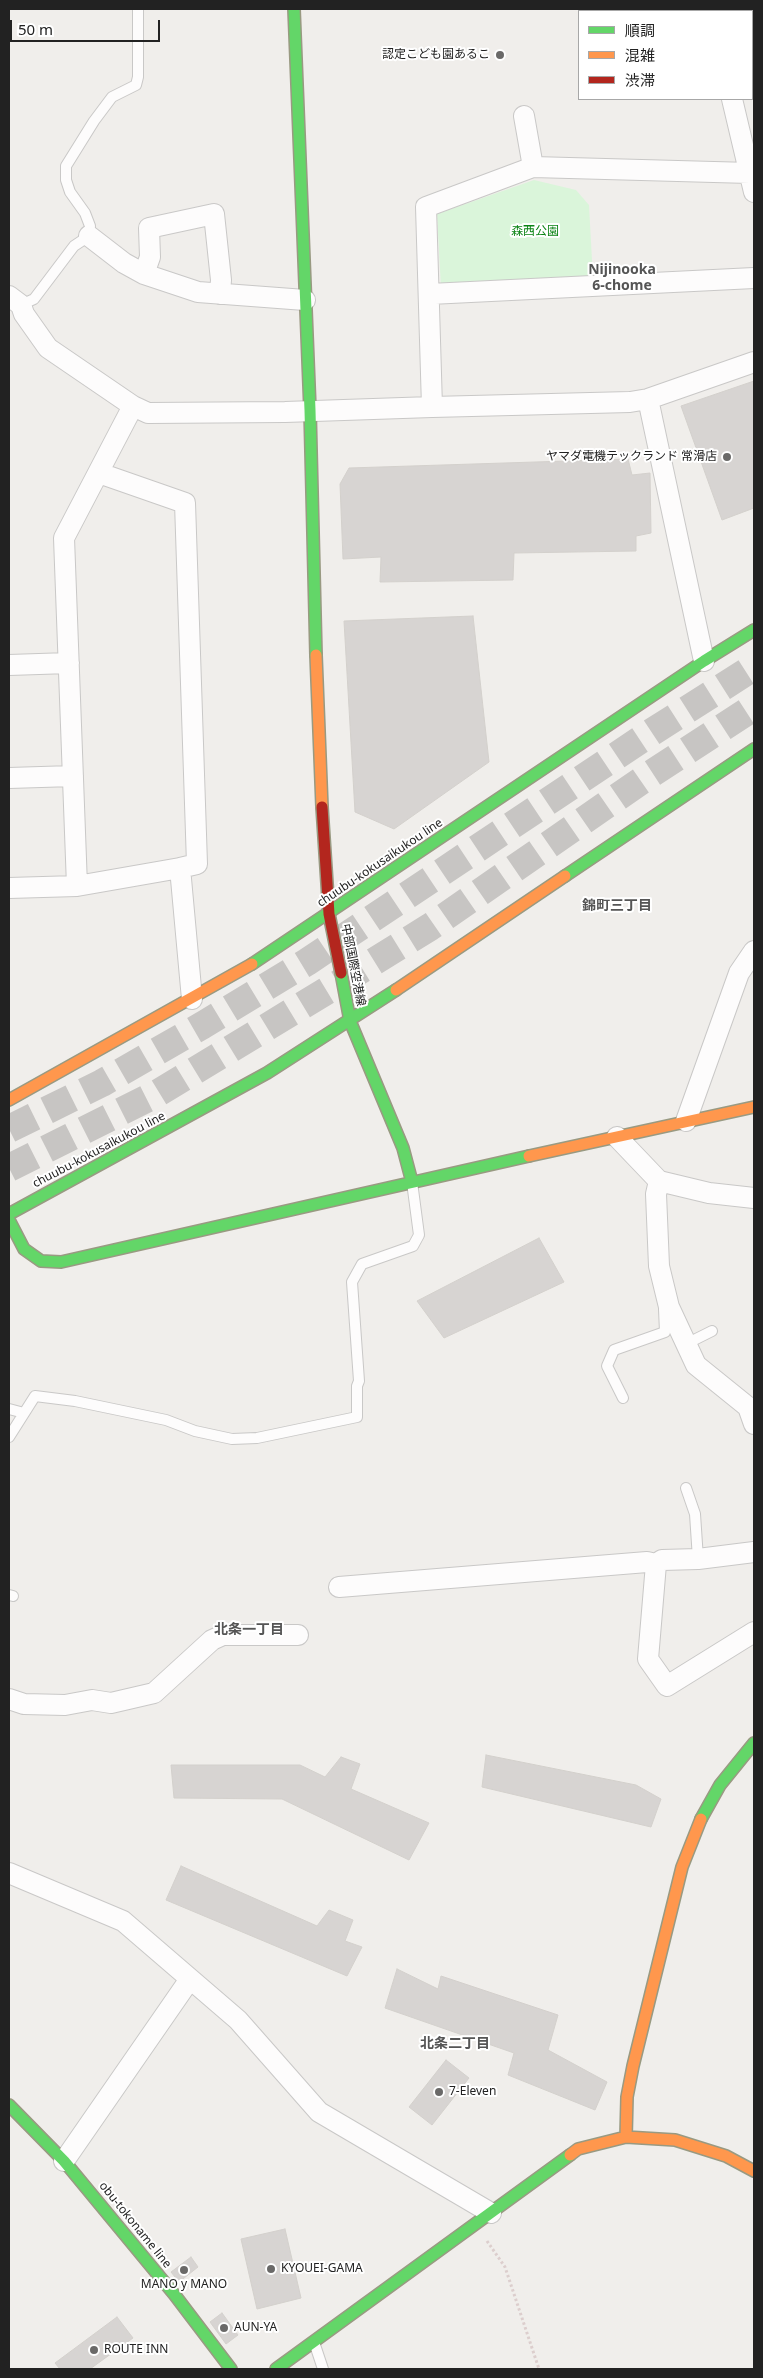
<!DOCTYPE html>
<html>
<head>
<meta charset="utf-8">
<style>
  body { margin:0 }
  #map { position:relative; width:763px; height:2378px; overflow:hidden; background:#f0eeeb; font-family:"Noto Sans","Noto Sans JP",sans-serif }
  canvas { display:block }
  .frame { position:absolute; inset:0; border:10px solid #222; pointer-events:none }
  .legend { position:absolute; left:578px; top:10px; width:175px; height:90px; box-sizing:border-box; background:#fff; border:1px solid #a7a7a7; margin:0; padding:6px 9px; list-style:none; font-size:15px; color:#222 }
  .legend li { display:flex; align-items:center; gap:10px; height:25px }
  .legend b { width:25px; border:1px solid #a7a7a7 }
  .scale { position:absolute; left:10px; top:20px; width:150px; height:22px; box-sizing:border-box; border:2px solid #222; border-top:0; padding-left:6px; font-size:15px; line-height:18px; white-space:nowrap; color:#222; -webkit-text-stroke:4px #fff; paint-order:stroke }
</style>
</head>
<body>
<div id="map">
<canvas width="763" height="2378"></canvas>
<div class="frame"></div>
<ul class="legend">
<li><b style="height:6px;background:#63d668"></b>順調</li>
<li><b style="height:6px;background:#ff974d"></b>混雑</li>
<li><b style="height:6px;background:#b3261e"></b>渋滞</li>
</ul>
<div class="scale">50 m</div>
</div>
<script>
const ctx = document.querySelector('canvas').getContext('2d');
ctx.lineJoin = 'round';
function fill(path, color) { ctx.fillStyle = color; ctx.fill(path, 'evenodd'); }
const shape = rows => new Path2D(rows.map(r => 'M' + r).join(''));
function stroke(path, color, width, dash) { ctx.strokeStyle = color; ctx.lineWidth = width; ctx.lineCap = dash ? 'butt' : 'round'; ctx.setLineDash(dash || []); ctx.stroke(path); }
function write(font, color, halo, rows, align = 'center') {
  ctx.font = font + ' "Noto Sans","Noto Sans JP",sans-serif'; ctx.lineWidth = 4; ctx.setLineDash([]); ctx.textBaseline = 'middle'; ctx.strokeStyle = halo; ctx.fillStyle = color; for (const [text, x, y, turn = 0] of rows) {
    ctx.save(); ctx.translate(x, y); ctx.rotate((+turn || 0) * Math.PI / 180); ctx.textAlign = isNaN(turn) ? turn : align; if (halo) ctx.strokeText(text, 0, 0); ctx.fillText(text, 0, 0); ctx.restore();
  }
}
fill(shape([
  [534,180,576,190,589,205,593,279,441,288,437,214]
]), '#daf5da');
const building = shape([
  [754,381,754,508,722,520,681,406,754,381],
  [628,459,632,475,650,473,651,533,636,536,636,551,514,553,513,580,380,582,381,557,343,559,340,484,349,468,628,459],
  [473,616,489,762,394,829,355,812,344,621,473,616],
  [539,1238,564,1282,444,1338,417,1301,539,1238],
  [486,1755,636,1785,661,1799,651,1827,482,1787,486,1755],
  [341,1757,360,1764,351,1789,429,1823,409,1860,282,1799,174,1798,171,1765,300,1765,325,1777,341,1757],
  [181,1866,317,1926,329,1910,353,1920,345,1941,362,1947,347,1976,166,1900,181,1866],
  [397,1969,438,1989,441,1976,558,2015,548,2050,607,2082,595,2110,508,2075,514,2053,385,2008,397,1969],
  [446,2060,469,2078,432,2125,409,2107,446,2060],
  [285,2229,301,2298,257,2309,241,2239,285,2229],
  [191,2257,198,2267,179,2282,171,2272,191,2257],
  [222,2313,238,2335,226,2344,210,2322,222,2313],
  [117,2317,133,2338,90,2369,60,2369,55,2363,117,2317]
]);
fill(building, '#d7d4d2');
stroke(building, '#d3d0cc', 1);
stroke(shape([
  [9,1129,102,1083,203,1025,307,962,652,732,754,667],
  [9,1168,158,1093,333,987,430,927,648,776,754,707]
]), '#c7c5c3', 28, [28, 14]);
const lane = shape([
  [21,305,34,299,74,246,89,236,90,226,85,213,70,192,66,180,66,166,94,121,112,97,136,85,138,77,138,9],
  [686,1344,712,1331],
  [623,1398,607,1366,614,1350,665,1332,664,1309],
  [9,1409,24,1413],
  [9,1437,35,1396,75,1401,166,1420,195,1431,232,1439,257,1438,357,1417,357,1386,359,1381,352,1282,362,1264,413,1246,419,1235,412,1182],
  [686,1488,695,1514,698,1559],
  [9,1595,13,1596],
  [314,2342,323,2369]
]);
const street = shape([
  [710,9,711,11],
  [732,99,754,192],
  [524,116,533,167],
  [750,173,533,167,426,207,432,407,630,402,648,399,754,362],
  [89,236,124,263,144,274,198,292,305,300],
  [144,274,150,257,149,228,214,214,221,280,220,294],
  [430,294,754,278],
  [9,296,21,305,24,314,48,348,133,406,148,413,285,412,432,407],
  [648,399,704,661],
  [99,473,185,503,197,864,180,868],
  [9,665,69,663],
  [9,778,73,776],
  [77,886,64,538,133,406],
  [9,888,77,886,180,868,192,999],
  [686,1121,739,973,754,951],
  [617,1137,659,1181,709,1193,754,1198],
  [659,1181,656,1194,659,1266,669,1307,696,1365,748,1407,754,1424],
  [754,1552,698,1559,662,1560,656,1564,648,1659,667,1686,754,1632],
  [339,1587,647,1562,656,1564],
  [9,1699,24,1704,65,1705,92,1700,111,1703,154,1693,212,1640,223,1635,298,1635],
  [9,1873,123,1921,238,2020,319,2112,491,2213],
  [64,2161,190,1979]
]);
const fast = shape([
  [294,9,310,410,316,655],
  [565,876,754,749],
  [252,964,704,661,754,630],
  [341,973,350,1021,403,1148,412,1182],
  [9,1214,267,1073,396,990],
  [9,1220,24,1249,41,1261,61,1262,529,1156],
  [701,1819,720,1785,754,1743],
  [9,2105,64,2161,174,2294,231,2369],
  [276,2369,570,2155]
]);
const slow = shape([
  [316,655,322,807],
  [396,990,565,876],
  [9,1100,252,964],
  [529,1156,754,1107],
  [626,2137,627,2097,633,2066,682,1867,701,1819],
  [570,2155,578,2149,626,2137,675,2140,726,2156,754,2171]
]);
const jam = shape([
  [322,807,329,914,341,973]
]);
stroke(lane, '#c9c8c7', 12);
stroke(street, '#c9c8c7', 22);
stroke(fast, '#999a82', 14);
stroke(slow, '#999a82', 14);
stroke(jam, '#999a82', 14);
stroke(shape([
  [487,2241,505,2267,539,2369]
]), '#dccecd', 3, [2.5, 2.5]);
stroke(lane, '#fdfcfc', 10);
stroke(street, '#fdfcfc', 20);
stroke(fast, '#63d668', 11);
stroke(slow, '#ff974d', 11);
stroke(jam, '#b3261e', 11);
for (const [x, y, r, color] of [
  [500,55,5,"#6a6968"],
  [727,457,5,"#6a6968"],
  [439,2092,5,"#6a6968"],
  [271,2269,5,"#6a6968"],
  [184,2270,5,"#6a6968"],
  [224,2328,5,"#6a6968"],
  [94,2350,5,"#6a6968"]
]) { const dot = new Path2D(); dot.arc(x, y, r, 0, 2 * Math.PI); ctx.fillStyle = color; ctx.fill(dot); stroke(dot, '#fff', 2); }
write('12px', '#222', '#fff', [
  ["認定こども園あるこ",490,55,"right"],
  ["ヤマダ電機テックランド 常滑店",717,457,"right"],
  ["7-Eleven",449,2092],
  ["KYOUEI-GAMA",281,2269],
  ["MANO y MANO",184,2285,"center"],
  ["AUN-YA",234,2328],
  ["ROUTE INN",104,2350]
], 'left');
write('12px', '#0c8416', '#fff', [
  ["森西公園",535,232]
]);
write('12px', '#222', '#fff', [
  ["chuubu-kokusaikukou line",380,863,-34],
  ["中部国際空港線",353,965,79],
  ["chuubu-kokusaikukou line",99,1150,-28],
  ["obu-tokoname line",135,2225,51]
]);
write('bold 14px', '#555', '#fff', [
  ["Nijinooka",622,270],
  ["6-chome",622,286],
  ["錦町三丁目",617,906],
  ["北条一丁目",249,1630],
  ["北条二丁目",455,2044]
]);
</script>
</body>
</html>
